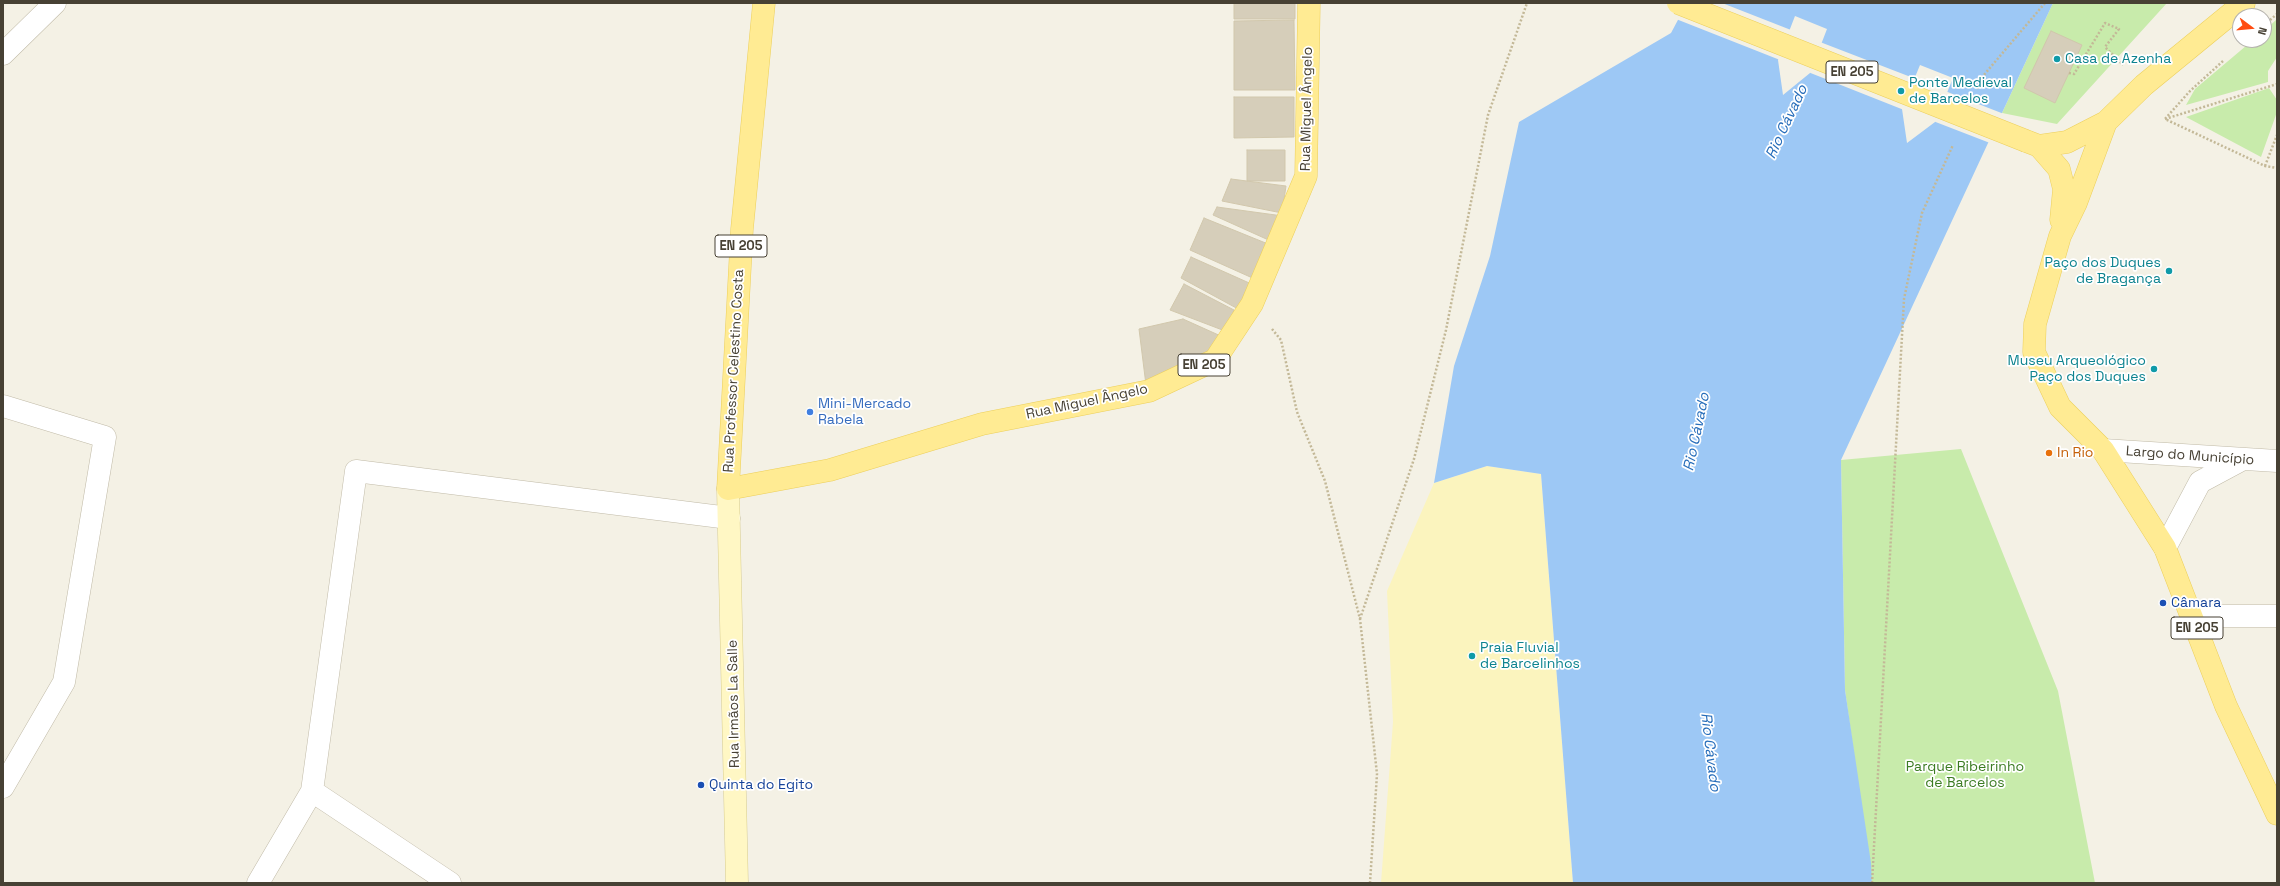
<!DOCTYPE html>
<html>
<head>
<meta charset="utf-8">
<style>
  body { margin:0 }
  #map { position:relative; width:2280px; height:886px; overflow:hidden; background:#f4f1e5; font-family:"Space Grotesk",sans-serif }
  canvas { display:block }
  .frame { position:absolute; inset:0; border:4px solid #474134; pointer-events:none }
  .north { position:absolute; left:2232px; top:8px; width:40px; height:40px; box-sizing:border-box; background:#fff; border:1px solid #b5b3ae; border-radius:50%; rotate:106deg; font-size:11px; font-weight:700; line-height:16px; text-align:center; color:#474134 }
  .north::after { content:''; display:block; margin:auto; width:14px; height:18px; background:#ff4c11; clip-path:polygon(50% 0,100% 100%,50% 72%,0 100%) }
</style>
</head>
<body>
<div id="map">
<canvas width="2280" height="886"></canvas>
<div class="frame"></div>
<div class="north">N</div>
</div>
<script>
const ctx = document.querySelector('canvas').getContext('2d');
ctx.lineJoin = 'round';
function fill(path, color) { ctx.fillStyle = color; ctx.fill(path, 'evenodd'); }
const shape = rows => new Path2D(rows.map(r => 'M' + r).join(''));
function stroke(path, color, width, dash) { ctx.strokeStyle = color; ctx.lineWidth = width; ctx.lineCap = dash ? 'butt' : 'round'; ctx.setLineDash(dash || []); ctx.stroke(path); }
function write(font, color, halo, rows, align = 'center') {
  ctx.font = font + ' "Space Grotesk",sans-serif'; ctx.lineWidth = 3.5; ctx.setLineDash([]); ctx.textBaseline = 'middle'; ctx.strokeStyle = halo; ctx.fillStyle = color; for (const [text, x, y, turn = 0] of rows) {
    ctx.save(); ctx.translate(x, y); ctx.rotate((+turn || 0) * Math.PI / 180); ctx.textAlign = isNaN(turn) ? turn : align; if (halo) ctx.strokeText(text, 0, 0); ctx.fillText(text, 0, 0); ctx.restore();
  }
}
fill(shape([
  [2053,3,2167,3,2057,124,2002,113],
  [2277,19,2277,57,2268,71,2268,82,2186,105,2195,89,2253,40,2264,40,2264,31],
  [2269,88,2277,100,2277,112,2261,157,2186,117],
  [1961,449,2058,691,2095,883,1872,883,1845,690,1841,460]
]), '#c8ebab');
fill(shape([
  [1487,466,1541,474,1573,883,1381,883,1393,722,1387,591,1434,483]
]), '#fbf4be');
fill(shape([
  [1687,3,2053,3,1841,460,1845,690,1871,863,1872,883,1573,883,1541,474,1487,466,1434,483,1454,366,1490,256,1519,122,1671,33],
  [1795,16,1827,29,1810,73,1783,95,1778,60],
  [1920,65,1953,78,1935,122,1907,143,1902,109]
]), '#9dc8f5');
fill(shape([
  [1685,3,1722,3,1791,30,1780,60,1676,19],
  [1820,42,1916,79,1904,110,1808,72],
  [1945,91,2004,114,1990,143,1933,121]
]), '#f4f1e5');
const building = shape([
  [1234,3,1295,3,1295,19,1234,19,1234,3],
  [1294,20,1295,90,1234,90,1234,21,1294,20],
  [2051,31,2082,45,2055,103,2024,88,2051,31],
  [1234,97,1294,97,1294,137,1234,138,1234,97],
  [1247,150,1285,150,1285,181,1247,181,1247,150],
  [1231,179,1286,186,1282,213,1222,201,1231,179],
  [1217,207,1283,216,1273,242,1213,215,1217,207],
  [1204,218,1273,246,1257,280,1190,250,1204,218],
  [1191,257,1256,286,1240,310,1181,278,1191,257],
  [1184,284,1234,310,1225,331,1170,310,1184,284],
  [1183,319,1223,337,1191,368,1146,385,1139,329,1183,319]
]);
fill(building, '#d6ceba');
stroke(building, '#d1c7ac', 1);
const minor = shape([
  [3,406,105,437,64,682,3,787],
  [2103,450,2277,461],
  [2165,548,2200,482,2243,459],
  [2192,616,2277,616],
  [312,791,356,471,729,518],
  [258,883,312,791,450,883]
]);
const tertiary = shape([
  [3,54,55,3]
]);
const secondary = shape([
  [728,489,737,883]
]);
const primary = shape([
  [764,3,742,229,728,489,830,470,982,424,1149,391,1215,360,1252,304,1306,176,1309,3],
  [2244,3,2144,85,2106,122,2076,203,2060,236,2035,324,2034,352,2060,407,2103,450,2165,548,2226,706,2277,814],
  [2026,141,2039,146,2059,169,2064,189,2061,220],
  [2039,146,2067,142,2106,122]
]);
stroke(minor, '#c0baa7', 23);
stroke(tertiary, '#c0baa7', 23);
stroke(secondary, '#d7cc91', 23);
stroke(primary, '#eccf5b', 23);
stroke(shape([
  [2270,20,2277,14],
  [2223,61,2190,91,2165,119,2265,166,2277,168],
  [2069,73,2074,74,2105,23,2119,29,2105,47,2123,65],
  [1977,89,1983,76,2045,3],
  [2165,119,2277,84],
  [2265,166,2277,135],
  [1272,329,1281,340,1297,412,1325,481,1360,619,1377,774,1370,883],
  [1360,619,1414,459,1446,330,1488,115,1527,3],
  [1872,883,1904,299,1922,213,1953,145]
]), '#c3b897', 2.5, [2, 2]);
stroke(minor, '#fff', 22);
stroke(tertiary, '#fff', 22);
stroke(secondary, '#fff7c4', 22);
stroke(primary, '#ffeb93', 22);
const primaryBridge = shape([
  [1678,3,2026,141]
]);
stroke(primaryBridge, '#eccf5b', 23, []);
stroke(primaryBridge, '#ffeb93', 22);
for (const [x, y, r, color] of [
  [2057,59,4,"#0f9aa8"],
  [1901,91,4,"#0f9aa8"],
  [2169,271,4,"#0f9aa8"],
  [2154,369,4,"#0f9aa8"],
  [810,412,4,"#3f7fe0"],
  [2049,453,4,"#e8710a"],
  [2163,603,4,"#1a4fb4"],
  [1472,656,4,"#0f9aa8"],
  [701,785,4,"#1a4fb4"]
]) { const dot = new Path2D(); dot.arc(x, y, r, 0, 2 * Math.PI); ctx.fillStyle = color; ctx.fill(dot); stroke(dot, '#fff', 1.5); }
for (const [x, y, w] of [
  [1852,72,52],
  [741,246,52],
  [1204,365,52],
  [2197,628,52]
]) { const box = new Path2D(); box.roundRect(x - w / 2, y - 11, w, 22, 3); ctx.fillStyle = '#fff'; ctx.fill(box); stroke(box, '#474134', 1); }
write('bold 13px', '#474134', null, [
  ["EN 205",1852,72],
  ["EN 205",741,246],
  ["EN 205",1204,365],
  ["EN 205",2197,628]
]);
write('14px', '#0d838f', '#fff', [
  ["Casa de Azenha",2065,59],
  ["Ponte Medieval",1909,83],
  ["de Barcelos",1909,99],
  ["Paço dos Duques",2161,263,"right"],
  ["de Bragança",2161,279,"right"],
  ["Museu Arqueológico",2146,361,"right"],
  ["Paço dos Duques",2146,377,"right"],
  ["Praia Fluvial",1480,648],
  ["de Barcelinhos",1480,664]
], 'left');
write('14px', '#474134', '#fff', [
  ["Rua Miguel Ângelo",1307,109,-89],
  ["Rua Professor Celestino Costa",734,371,-87],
  ["Rua Miguel Ângelo",1087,402,-12],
  ["Largo do Município",2190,456,4],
  ["Rua Irmãos La Salle",734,704,-91]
]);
write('14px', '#366cbe', '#fff', [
  ["Mini-Mercado",818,404],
  ["Rabela",818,420]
], 'left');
write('14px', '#c56008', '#fff', [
  ["In Rio",2057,453]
], 'left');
write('14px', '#164399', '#fff', [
  ["Câmara",2171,603],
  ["Quinta do Egito",709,785]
], 'left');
write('14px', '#3c7c23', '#fff', [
  ["Parque Ribeirinho",1965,767],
  ["de Barcelos",1965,783]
]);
write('italic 15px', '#266dba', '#fff', [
  ["Rio Cávado",1787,122,-65],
  ["Rio Cávado",1697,432,-78],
  ["Rio Cávado",1710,752,83]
]);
</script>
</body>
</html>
